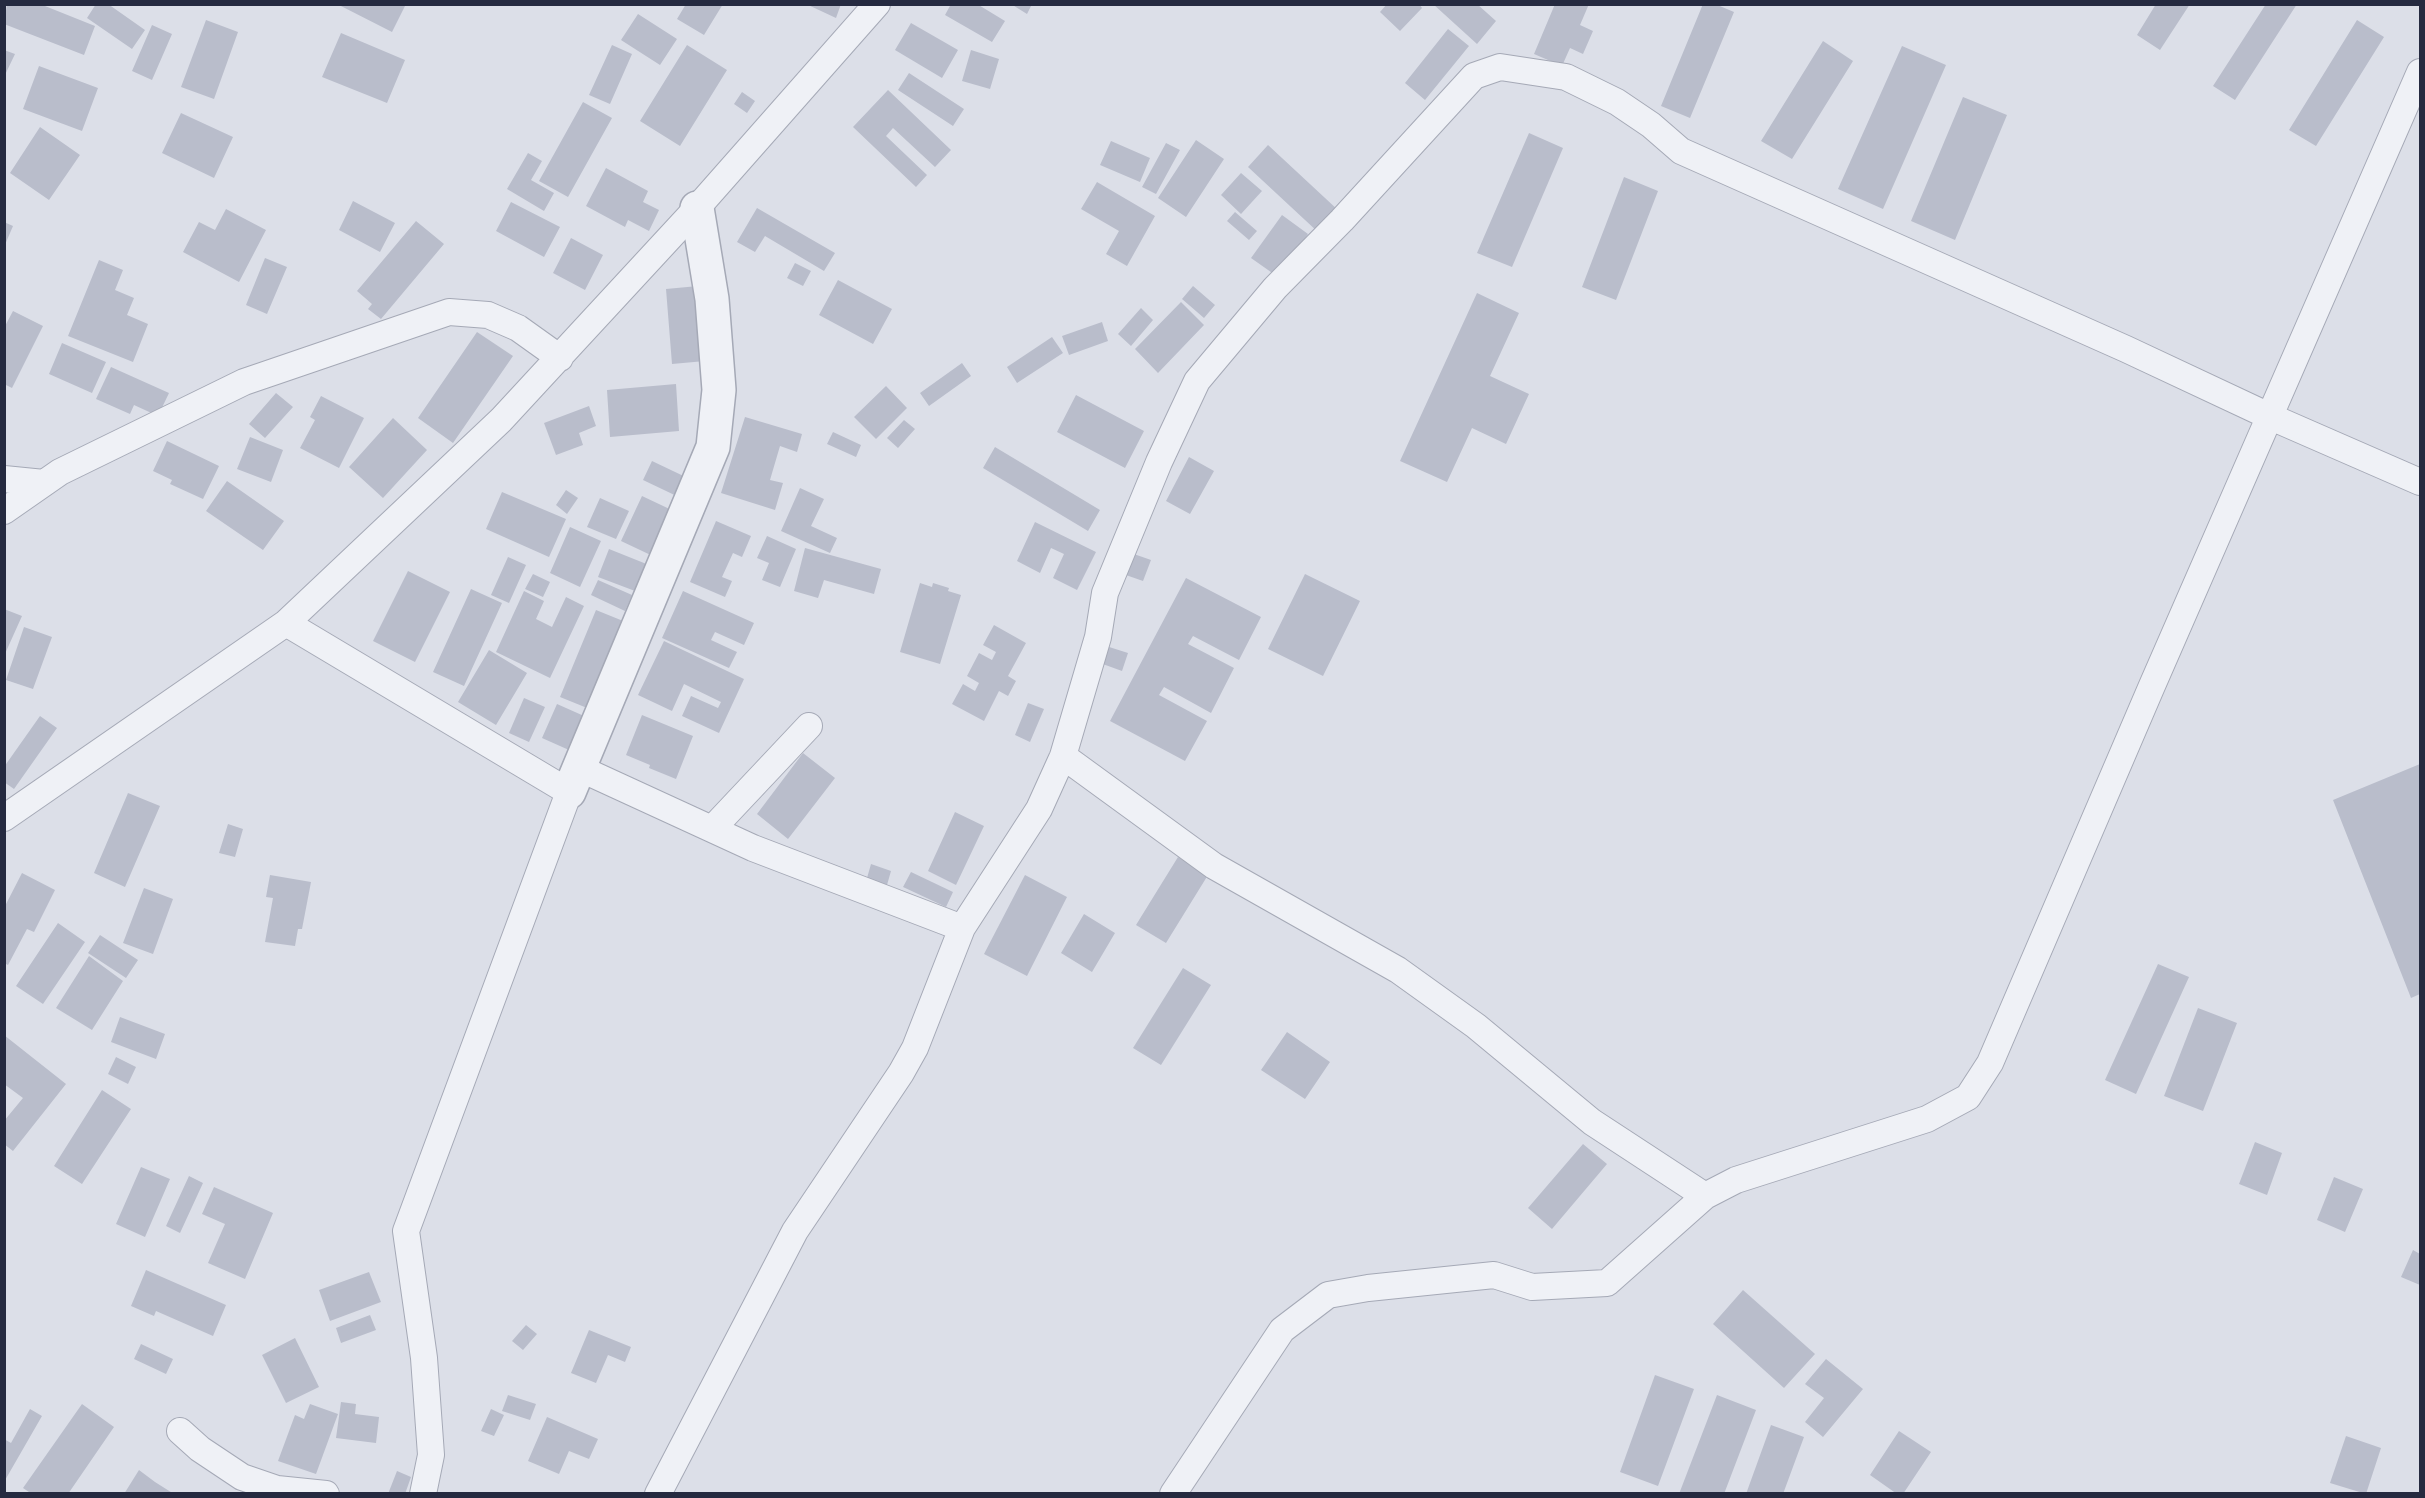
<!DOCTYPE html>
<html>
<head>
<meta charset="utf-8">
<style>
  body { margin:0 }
  #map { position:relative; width:2425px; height:1498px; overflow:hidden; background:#dcdfe8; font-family:Overpass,sans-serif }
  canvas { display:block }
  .frame { position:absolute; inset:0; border:6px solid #252a40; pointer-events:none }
</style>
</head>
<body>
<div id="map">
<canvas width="2425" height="1498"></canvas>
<div class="frame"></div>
</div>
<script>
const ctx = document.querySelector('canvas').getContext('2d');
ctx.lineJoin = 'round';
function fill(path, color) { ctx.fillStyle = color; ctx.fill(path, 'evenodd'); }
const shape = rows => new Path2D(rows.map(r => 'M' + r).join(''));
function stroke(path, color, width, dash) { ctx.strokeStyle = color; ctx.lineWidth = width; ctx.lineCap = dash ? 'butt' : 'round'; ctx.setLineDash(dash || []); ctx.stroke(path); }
fill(shape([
  [7,4,40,4,95,26,84,55,4,24],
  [96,4,108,4,145,30,132,49,87,18],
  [337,4,406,4,392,32],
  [686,4,723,4,704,35,677,19],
  [806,4,841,4,836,18],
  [951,4,977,4,1005,21,992,42,945,15],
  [1011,4,1032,4,1027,14],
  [1387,4,1419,4,1422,8,1400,31,1380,12],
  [1433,4,1477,4,1496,21,1477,44],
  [1555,4,1589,4,1580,25,1593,31,1583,54,1570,48,1562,66,1534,54],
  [1703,4,1715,4,1734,12,1690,118,1661,106],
  [2156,4,2190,4,2160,50,2137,35],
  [2266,4,2297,4,2235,100,2213,86],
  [638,14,677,39,660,65,621,40],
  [206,20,238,32,214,99,181,87],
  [2357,20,2384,37,2316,146,2289,130],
  [911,23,958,50,942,78,895,50],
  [152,25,172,34,152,80,132,71],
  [1448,29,1469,46,1425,100,1405,83],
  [341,33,405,60,387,103,322,77],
  [1823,41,1853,61,1792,159,1761,141],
  [612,45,632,54,610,104,589,95],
  [687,45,727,70,680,146,640,121],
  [1902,46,1946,65,1883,209,1838,189],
  [4,50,15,54,4,77],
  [971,50,999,59,990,89,962,81],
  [39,66,98,88,82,131,23,109],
  [909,73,964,109,953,126,898,90],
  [888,90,951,150,935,167,893,128,886,136,927,175,916,187,853,127],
  [742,92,755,101,747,113,734,104],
  [1963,97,2007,115,1955,240,1911,221],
  [583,102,612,118,568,197,539,181],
  [181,113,233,137,214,178,162,153],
  [40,127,80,155,49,200,10,173],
  [1529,133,1563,148,1512,267,1477,253],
  [1196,140,1224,159,1186,217,1158,198],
  [1111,141,1150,158,1140,182,1100,165],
  [1166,143,1180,150,1156,194,1142,187],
  [1268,145,1339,211,1319,233,1248,167],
  [528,153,542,161,531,180,554,193,544,211,507,189],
  [606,168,648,191,643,202,659,210,649,231,628,220,625,227,586,206],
  [1241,173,1262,191,1241,214,1221,195],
  [1624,177,1658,191,1616,300,1582,287],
  [1097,182,1155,216,1127,266,1106,254,1119,231,1081,209],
  [353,201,395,223,380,252,339,230],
  [511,202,560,227,544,257,496,231],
  [757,208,835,253,824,271,765,236,755,252,737,242],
  [226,209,266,230,239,282,183,252,199,222,215,230],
  [1235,212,1257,231,1249,240,1227,221],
  [1282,215,1308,234,1278,277,1251,258],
  [416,221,444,244,381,319,368,309,372,304,357,291],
  [4,222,13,226,4,247],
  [571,238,603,255,585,290,553,273],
  [265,258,287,267,267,314,246,305],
  [99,260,123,270,115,290,134,298,127,315,148,324,133,362,68,336],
  [795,263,811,271,803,286,787,278],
  [838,280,892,309,873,344,819,315],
  [698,286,705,361,672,364,666,289],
  [1193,286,1215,305,1204,318,1182,299],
  [1477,293,1519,313,1490,376,1529,394,1506,444,1472,428,1447,482,1400,461],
  [1181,302,1204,325,1158,373,1135,349],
  [1141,308,1153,320,1131,346,1118,334],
  [13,311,43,326,12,388,4,384,4,328],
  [1102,322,1108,341,1069,355,1062,336],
  [477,332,513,356,453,443,418,418],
  [1052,337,1063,353,1017,383,1007,367],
  [62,343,106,362,92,393,49,374],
  [962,363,971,376,929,406,920,393],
  [111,367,169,393,158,416,134,405,130,414,96,399],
  [676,384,679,431,610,437,607,390],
  [886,386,907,408,876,439,854,417],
  [276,393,293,407,265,438,249,424],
  [1076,395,1144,431,1125,468,1057,432],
  [321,396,364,418,339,468,300,448,315,420,310,417],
  [589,406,596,426,579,433,583,445,556,455,544,423],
  [745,417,802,434,797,452,780,446,770,480,783,483,775,510,721,493],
  [393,418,427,450,383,498,349,467],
  [904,420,915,429,898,448,887,438],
  [833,432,861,445,856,457,827,444],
  [250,437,283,450,271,482,237,469],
  [167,441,219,466,203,499,170,484,172,480,153,471],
  [995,447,1100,510,1088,531,983,468],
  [1189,457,1214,471,1190,514,1166,501],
  [652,461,694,481,685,500,643,480],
  [227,481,284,521,263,550,206,511],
  [800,488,824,499,811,526,837,538,830,553,781,531],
  [566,490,578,498,567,514,556,505],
  [502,492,566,519,549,557,486,529],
  [642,496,678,513,657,558,621,541],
  [600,498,629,511,616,539,587,527],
  [716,521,751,536,742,557,733,553,722,577,732,581,725,597,690,582],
  [1035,522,1096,552,1077,590,1053,578,1064,554,1051,548,1040,573,1017,561],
  [570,527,601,541,580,587,550,573],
  [767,536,796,549,780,587,762,580,769,563,757,558],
  [805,548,881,569,874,594,824,580,818,598,794,591],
  [609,549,654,567,643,594,598,577],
  [1131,553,1151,560,1143,581,1123,574],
  [508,557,526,565,509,603,491,595],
  [408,571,450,592,415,662,373,641],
  [533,574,550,582,543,597,525,589],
  [1305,574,1360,601,1323,676,1268,649],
  [1186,578,1261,617,1239,660,1193,636,1188,644,1234,668,1211,713,1164,687,1159,695,1207,721,1185,761,1110,721],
  [598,580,632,595,625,611,591,595],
  [920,583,932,587,933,583,949,588,948,591,961,595,940,664,900,652],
  [471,589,502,603,464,686,433,672],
  [524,591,544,601,536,619,552,627,566,597,584,606,550,678,496,652],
  [683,591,754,623,744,645,715,632,711,640,737,652,729,668,662,638],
  [4,609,22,616,4,656],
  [596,610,633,625,597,712,560,697],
  [994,625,1026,643,1008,676,1016,681,1008,696,999,691,984,721,952,704,963,684,975,691,979,683,967,676,979,653,992,660,996,652,983,645],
  [24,627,52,637,33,689,6,680],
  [664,641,744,679,719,733,682,716,691,696,718,708,721,702,684,684,672,711,638,695],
  [1106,646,1128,653,1122,671,1100,663],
  [489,650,527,673,496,725,458,702],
  [524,698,545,707,529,742,509,733],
  [1028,703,1044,709,1030,742,1015,735],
  [557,704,593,720,578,754,542,738],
  [642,715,693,736,676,779,649,768,650,765,626,755],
  [40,716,57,728,14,789,4,782,4,767],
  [803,753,835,778,788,839,757,814],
  [2420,764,2420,994,2411,998,2333,800],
  [128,793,160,806,125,887,94,873],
  [955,812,984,826,956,885,928,871],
  [228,824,243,829,235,857,219,853],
  [1178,857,1208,875,1166,943,1136,925],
  [871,864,891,871,887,885,867,878],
  [911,872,953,892,946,907,903,887],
  [22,873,55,890,34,932,27,929,8,965,4,963,4,908],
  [270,875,311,882,302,929,298,929,295,946,265,942,273,898,266,897],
  [1025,875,1067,897,1027,976,984,954],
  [144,888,173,899,153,954,123,943],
  [1084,914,1115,933,1092,972,1061,953],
  [58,923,85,942,43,1004,16,986],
  [100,935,138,960,126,978,88,953],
  [89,956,123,981,92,1030,56,1008],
  [2158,964,2189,977,2136,1094,2105,1080],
  [1183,968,1211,985,1161,1065,1133,1048],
  [2198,1008,2237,1023,2203,1111,2164,1096],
  [120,1017,165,1034,156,1059,111,1042],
  [1287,1032,1330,1062,1305,1099,1261,1070],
  [4,1035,66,1084,13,1151,4,1144,4,1121,23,1098,4,1084],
  [116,1057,136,1067,128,1084,108,1074],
  [102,1090,131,1109,82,1184,54,1166],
  [2255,1142,2282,1153,2267,1195,2239,1184],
  [1583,1144,1607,1164,1552,1229,1528,1208],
  [141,1167,170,1179,145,1237,116,1224],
  [189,1176,203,1183,180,1233,166,1226],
  [2334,1177,2363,1189,2345,1232,2317,1220],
  [214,1187,273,1213,245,1279,208,1263,225,1224,202,1214],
  [2413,1250,2420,1254,2420,1285,2401,1277],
  [146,1270,226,1305,213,1336,156,1311,154,1316,131,1306],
  [369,1272,381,1302,330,1321,319,1290],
  [1743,1290,1815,1354,1784,1388,1713,1324],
  [370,1315,376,1330,341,1343,336,1328],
  [526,1325,537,1334,523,1350,512,1341],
  [589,1330,631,1347,625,1362,608,1355,596,1383,571,1373],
  [295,1338,319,1387,286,1403,262,1355],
  [141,1344,173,1359,166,1374,134,1359],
  [1826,1359,1863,1389,1823,1437,1805,1422,1824,1398,1805,1384],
  [1655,1375,1694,1389,1658,1486,1620,1472],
  [508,1395,536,1404,530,1420,502,1411],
  [1717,1395,1756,1410,1724,1494,1679,1494],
  [341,1402,356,1404,355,1414,379,1417,376,1443,336,1438],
  [82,1404,114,1427,68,1494,32,1494,23,1488],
  [310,1404,338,1414,316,1474,278,1461,295,1415,304,1419],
  [30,1409,42,1416,4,1482,4,1439,11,1443],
  [491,1409,504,1415,494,1436,481,1431],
  [547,1417,598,1439,589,1459,569,1451,559,1474,528,1461],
  [1771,1425,1804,1437,1783,1494,1746,1494],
  [1899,1431,1931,1452,1903,1494,1897,1494,1870,1475],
  [2346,1436,2381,1448,2366,1494,2330,1483],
  [139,1470,155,1482,174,1494,124,1494],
  [397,1471,411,1477,405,1494,388,1494]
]), '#b9bdcb');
const minor = shape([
  [4,479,44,483],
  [4,511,60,472,244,382,449,312,488,315,518,328,560,358],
  [286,623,569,792,406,1231,424,1358,431,1455,423,1494],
  [1063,756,1214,866,1398,970,1476,1026,1592,1122,1705,1196],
  [579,768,753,848,962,928],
  [4,818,286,623,501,420,697,208,877,4],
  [712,829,809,726],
  [180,1431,200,1449,242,1477,277,1489,326,1494],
  [658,1494,795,1231,901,1073,915,1048,962,928,1039,809,1063,756,1098,637,1105,593,1159,462,1197,381,1275,288,1342,220,1474,76,1500,67,1566,77,1617,102,1651,125,1681,151,2126,349,2271,417,2420,482],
  [1173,1494,1282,1330,1328,1295,1368,1288,1494,1275,1532,1287,1607,1283,1705,1196,1736,1180,1927,1119,1968,1097,1990,1063,2151,688,2420,72]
]);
const tertiary = shape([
  [569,792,713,447,719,390,712,299,697,208]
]);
stroke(minor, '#a5a9b6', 28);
stroke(tertiary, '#a5a9b6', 36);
stroke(minor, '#eff1f6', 26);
stroke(tertiary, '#eff1f6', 33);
</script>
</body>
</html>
